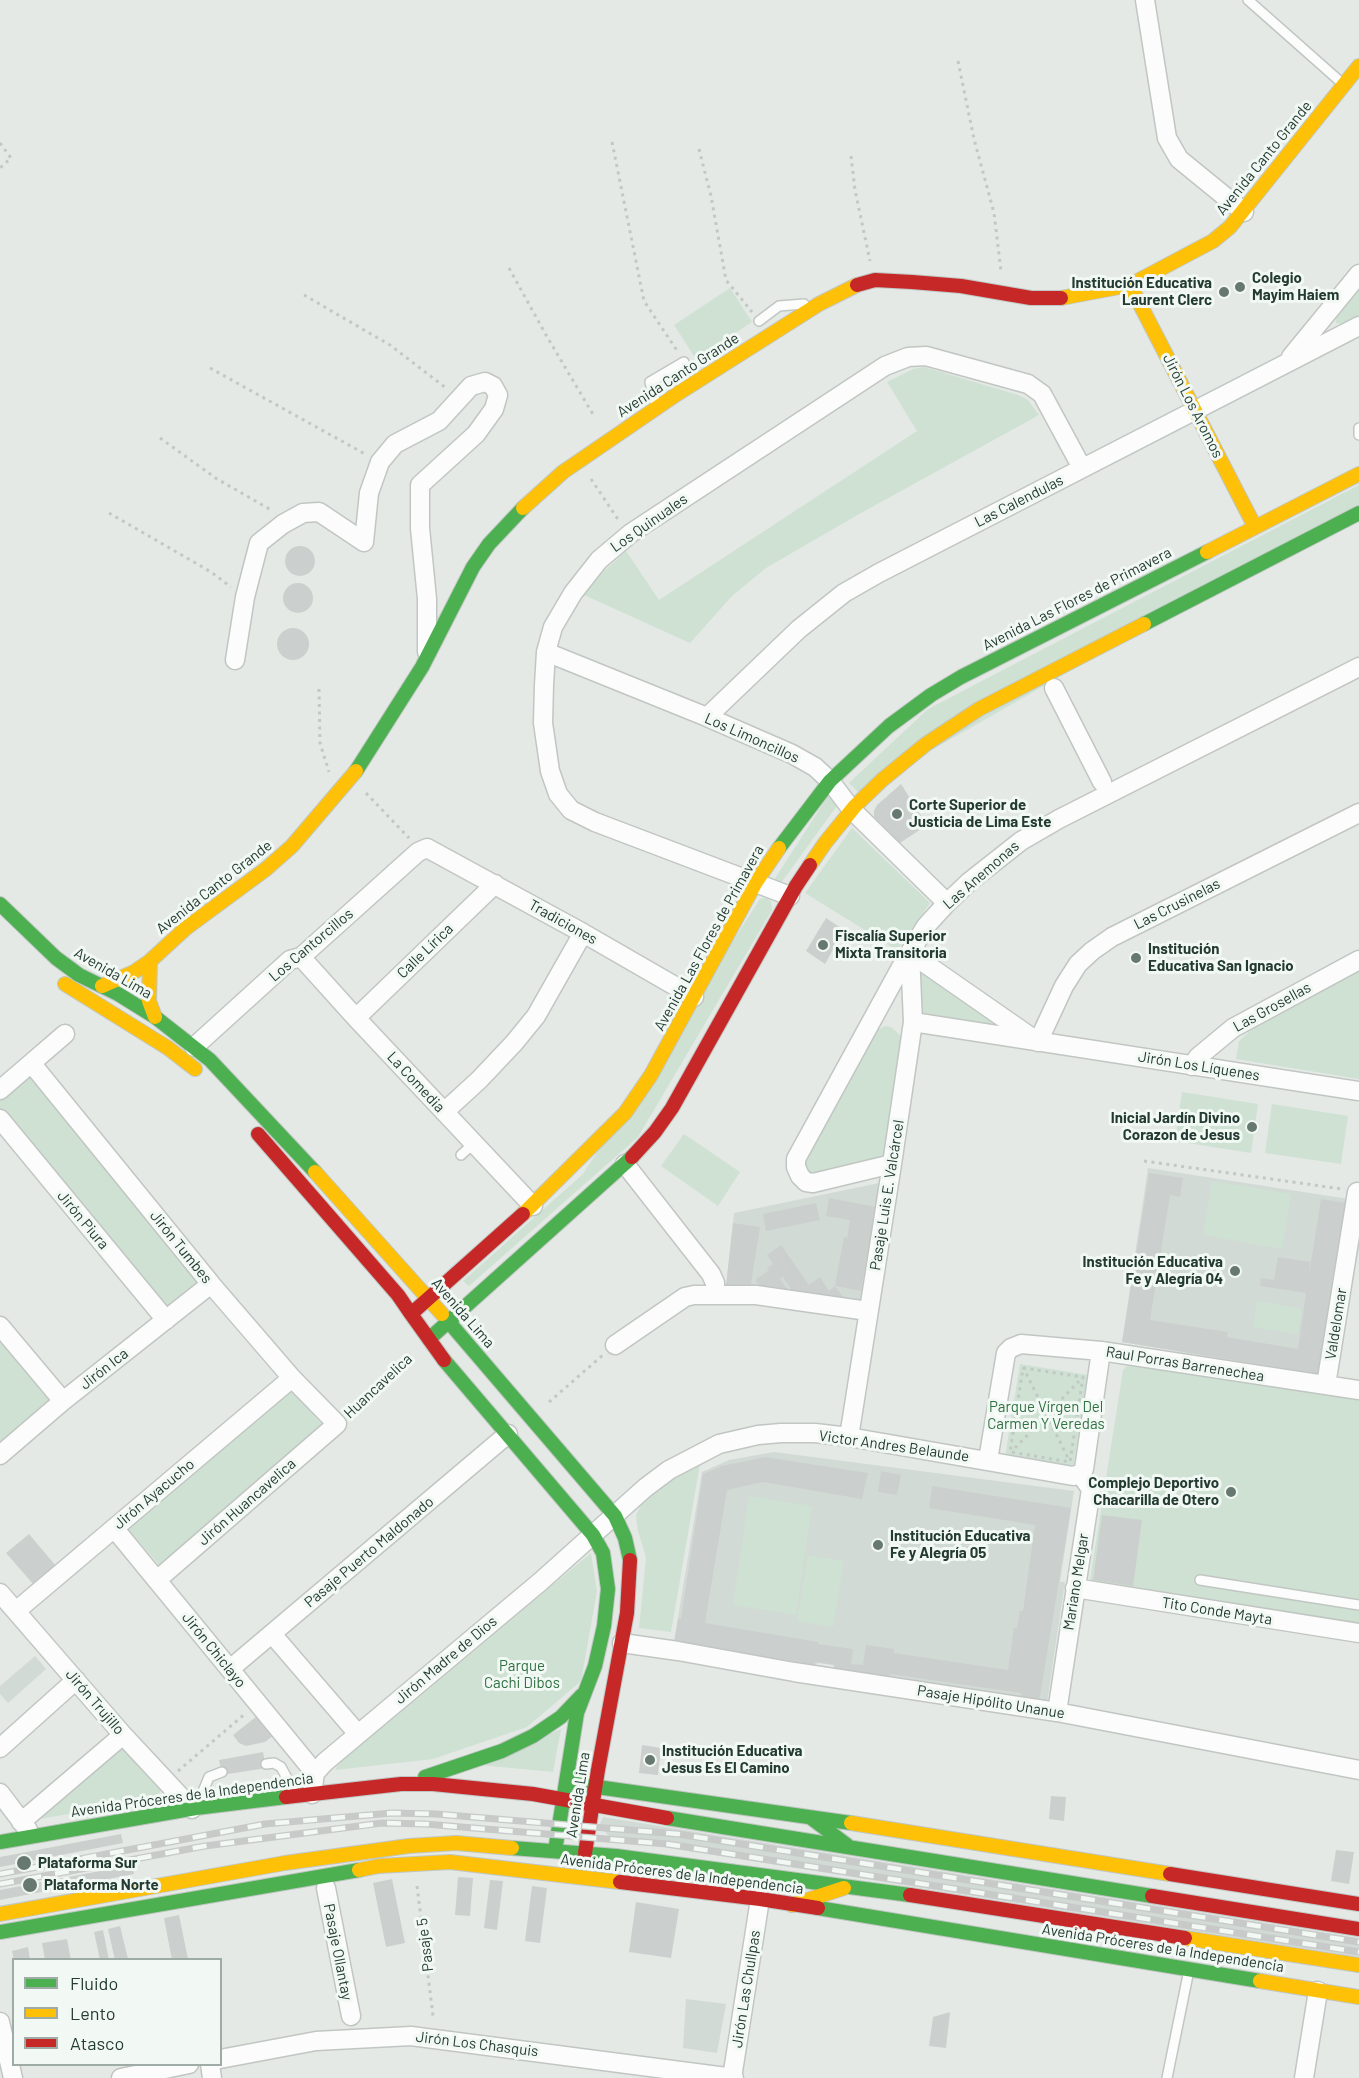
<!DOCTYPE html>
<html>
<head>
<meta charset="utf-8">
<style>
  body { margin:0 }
  #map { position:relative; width:1359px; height:2078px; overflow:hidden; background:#e4e9e6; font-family:Barlow,sans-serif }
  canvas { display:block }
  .legend { position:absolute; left:12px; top:1958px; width:210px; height:108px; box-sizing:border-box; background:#f2f8f4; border:2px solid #9faca6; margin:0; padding:8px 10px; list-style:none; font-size:18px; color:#233b32 }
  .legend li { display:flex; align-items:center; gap:12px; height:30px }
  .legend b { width:30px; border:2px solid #9faca6 }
</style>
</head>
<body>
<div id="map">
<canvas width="1359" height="2078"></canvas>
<ul class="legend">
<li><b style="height:8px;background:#4caf50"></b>Fluido</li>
<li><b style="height:8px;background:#ffc107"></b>Lento</li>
<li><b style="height:8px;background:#c62828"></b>Atasco</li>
</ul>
</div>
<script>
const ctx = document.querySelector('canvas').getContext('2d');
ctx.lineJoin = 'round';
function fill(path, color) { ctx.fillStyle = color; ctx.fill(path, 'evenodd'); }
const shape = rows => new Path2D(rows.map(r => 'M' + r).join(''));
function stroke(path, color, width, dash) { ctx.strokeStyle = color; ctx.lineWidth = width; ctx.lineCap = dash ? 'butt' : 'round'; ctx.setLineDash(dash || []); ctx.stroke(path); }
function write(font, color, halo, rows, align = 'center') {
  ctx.font = font + ' Barlow,sans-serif'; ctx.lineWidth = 6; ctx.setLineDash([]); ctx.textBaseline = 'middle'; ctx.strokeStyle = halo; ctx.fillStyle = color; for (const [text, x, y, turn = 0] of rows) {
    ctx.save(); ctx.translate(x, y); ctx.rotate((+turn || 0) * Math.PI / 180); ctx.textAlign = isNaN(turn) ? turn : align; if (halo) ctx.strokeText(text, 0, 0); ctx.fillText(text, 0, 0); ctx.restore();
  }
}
fill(shape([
  [1148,1168,1349,1199,1320,1376,1122,1342],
  [879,1183,859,1307,726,1286,734,1213],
  [774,1452,1074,1491,1060,1582,1065,1582,1047,1703,834,1668,833,1665,818,1663,815,1665,674,1642,702,1472,729,1460],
  [35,1656,46,1669,8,1703,0,1694,0,1686],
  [603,1817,1359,1938,1359,1957,612,1839,599,1826],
  [686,1999,726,2004,717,2053,683,2048]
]), '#d2dad6');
fill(shape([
  [1359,286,1359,315,1343,324,1336,323,1335,316],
  [730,288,752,322,696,359,674,325],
  [924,367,1018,395,1028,400,1039,415,861,513,766,568,732,596,690,643,584,595,603,572,626,551,659,600,917,431,887,382,913,369],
  [1359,485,1359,506,858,792,849,783,928,709],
  [828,796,839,803,781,883,774,880],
  [852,828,930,903,897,950,805,893],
  [766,898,771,901,772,910,638,1137,469,1286,463,1281,583,1174,760,899],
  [919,971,1017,1033,921,1013],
  [1359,971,1359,1079,1236,1059,1239,1041,1256,1026],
  [885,1026,891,1027,902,1037,884,1158,811,1175,806,1169,805,1158,878,1030],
  [32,1068,206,1278,165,1313,0,1114,0,1094],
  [1182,1092,1258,1104,1251,1153,1175,1141],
  [1272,1104,1348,1116,1341,1164,1265,1153],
  [684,1134,740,1172,718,1206,661,1166],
  [1212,1181,1291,1194,1282,1249,1203,1235],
  [1257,1301,1302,1309,1298,1334,1253,1327],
  [0,1339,51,1397,49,1405,0,1447],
  [1130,1363,1359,1399,1359,1629,1089,1586,1123,1370],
  [1020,1364,1088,1375,1073,1468,1005,1457],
  [290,1389,326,1429,163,1569,128,1529],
  [700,1464,671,1632,639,1628,646,1557,638,1531,636,1515,642,1503,659,1486,679,1473],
  [749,1496,812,1506,796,1615,733,1605],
  [591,1553,597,1591,581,1681,527,1727,433,1759,335,1770,340,1762],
  [808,1555,844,1561,833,1627,797,1621],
  [561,1729,553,1772,480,1765],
  [122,1742,161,1787,158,1799,33,1820]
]), '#cee1d2');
fill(shape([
  '285 561a15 15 0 1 1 30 0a15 15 0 1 1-30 0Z',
  '283 598a15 15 0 1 1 30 0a15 15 0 1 1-30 0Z',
  '277 644a16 16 0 1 1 32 0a16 16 0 1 1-32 0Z',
  [901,784,927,825,900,843,874,817,874,811,877,805],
  [826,918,844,930,825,964,806,951],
  [1149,1173,1183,1178,1180,1197,1170,1195,1150,1320,1228,1332,1227,1337,1298,1349,1306,1293,1260,1286,1261,1278,1274,1280,1278,1257,1310,1262,1309,1274,1321,1199,1346,1203,1319,1374,1122,1342],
  [829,1198,876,1207,861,1291,835,1286,844,1237,847,1238,850,1220,826,1216],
  [816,1203,820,1220,766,1231,763,1214],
  [733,1223,760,1227,750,1290,726,1286],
  [781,1245,809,1285,820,1277,829,1291,835,1286,844,1298,837,1302,795,1295,783,1277,780,1279,787,1289,781,1295,777,1294,771,1286,764,1291,755,1280,769,1270,767,1268,773,1264,767,1255],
  [765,1457,868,1473,862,1499,763,1482,727,1490,705,1623,818,1642,818,1644,853,1649,851,1664,863,1665,866,1645,894,1649,894,1653,1008,1670,1014,1628,1017,1628,1020,1611,1023,1611,1035,1525,929,1508,932,1486,1071,1508,1039,1702,1022,1699,1021,1693,890,1674,890,1677,834,1668,835,1665,815,1662,815,1665,674,1642,678,1619,681,1619,703,1474,722,1466],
  [881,1471,901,1475,897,1495,878,1492],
  [1102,1515,1142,1520,1133,1586,1093,1580],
  [29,1534,56,1566,34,1585,6,1553],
  [257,1716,274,1735,265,1742,246,1746,239,1743,233,1735],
  [642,1745,661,1748,658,1775,639,1773],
  [263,1752,266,1768,222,1775,219,1760],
  [1051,1796,1066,1797,1064,1821,1049,1819],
  [121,1834,123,1843,0,1867,0,1857],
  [1336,1850,1354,1852,1349,1884,1331,1881],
  [132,1865,134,1874,0,1900,0,1890],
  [458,1877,473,1878,470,1916,455,1915],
  [392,1879,405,1943,386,1947,373,1883],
  [490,1880,503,1881,497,1930,484,1928],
  [532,1886,547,1888,540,1943,525,1941],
  [636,1902,679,1909,671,1958,629,1952],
  [179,1915,188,1959,187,1960,172,1960,164,1918],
  [120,1926,128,1959,124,1960,115,1960,108,1929],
  [103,1930,109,1960,100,1960,94,1932],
  [67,1939,71,1960,45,1960,42,1943],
  [28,1947,30,1960,14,1960,12,1951],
  [950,2012,946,2048,929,2046,933,2017]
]), '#cbd0ce');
const lane = shape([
  [1248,0,1343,84],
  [759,321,779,306,804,304],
  [656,405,650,382,684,362],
  [1359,428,1359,435],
  [461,1155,474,1143],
  [1200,1580,1359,1605],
  [266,1764,274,1763,281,1767,294,1791],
  [199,1801,209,1777,222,1772],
  [1167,2078,1189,1970]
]);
const street = shape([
  [1145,0,1167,138,1179,159,1244,212],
  [1291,357,1359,274],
  [546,652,707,717,792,754,815,767,830,781,852,810,947,903],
  [235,660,245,597,259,543,283,524,303,513,319,512,364,542,369,493,380,462,395,444,439,421,471,386,485,382,493,386,498,395,494,409,476,434,420,485,420,528,427,599,427,652],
  [1054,688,1102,782],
  [707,717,799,629,844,593,879,573,1359,326],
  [790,896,595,822,571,810,558,794,550,771,543,723,544,685,546,652,553,627,573,593,599,560,631,533,885,366,908,357,926,356,1028,384,1042,394,1082,468],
  [910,953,1038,1042,1064,986,1078,964,1092,951,1112,937,1359,813],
  [301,957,356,1018,533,1206],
  [356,1018,495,884],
  [913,1022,1359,1091],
  [194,1047,290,960,301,957,418,852,427,848,583,933,694,997],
  [32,1064,211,1284,292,1378,337,1424,157,1580],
  [1192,1066,1198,1057,1233,1028,1359,960],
  [0,1090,65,1034],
  [444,1112,479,1080,514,1043,536,1016,583,933],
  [0,1119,166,1320],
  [625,1164,711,1274,715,1283,715,1294],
  [892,1164,813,1183,806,1182,800,1176,796,1167,796,1159,900,969,926,926,947,903,969,882,1021,841,1059,819,1359,667],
  [0,1326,63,1401],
  [615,1345,685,1297,694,1295,756,1295,868,1311],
  [1326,1385,1357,1192],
  [849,1437,892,1164,913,1022,910,953],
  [0,1455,63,1401,211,1284],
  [988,1460,1006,1353,1011,1348,1021,1344,1101,1351,1359,1390],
  [1080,1474,1084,1469,1101,1351],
  [114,1528,315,1773],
  [1075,1588,1359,1633],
  [0,1593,123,1735,192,1809],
  [16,1611,292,1378],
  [272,1634,358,1734],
  [622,1643,678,1651,794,1672,1057,1712,1359,1770],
  [230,1669,508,1434],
  [1057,1712,1091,1489,1080,1474],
  [0,1748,76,1680],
  [0,1793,28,1830],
  [312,1794,315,1773,325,1762,540,1582,645,1488,669,1470,719,1444,758,1435,781,1433,815,1433,849,1437,1073,1476,1080,1474],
  [21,1822,123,1735],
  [326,1888,351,2016],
  [0,2022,13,2078],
  [220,2059,316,2041,411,2036,734,2078],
  [210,2064,212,2078],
  [121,2078,189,2064],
  [732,2078,760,1899],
  [1304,2078,1318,1991]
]);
const fast = shape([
  [1144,624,1359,513],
  [356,771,422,667,473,567,489,544,523,508],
  [779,848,830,781,889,726,931,695,961,677,1207,552],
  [0,904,56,958,79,975,118,994,155,1017,210,1060,315,1172],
  [448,1321,615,1516,625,1538,630,1560],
  [429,1339,632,1157],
  [444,1360,593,1535,603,1553,608,1589,604,1626,595,1666,577,1713,555,1851],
  [425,1777,502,1751,533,1736,561,1717,582,1695],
  [576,1784,851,1823],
  [667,1818,1152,1896],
  [811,1818,847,1845],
  [0,1842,196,1808,286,1797],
  [512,1848,616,1856,910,1895],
  [818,1908,1260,1981],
  [0,1932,359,1870]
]);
const slow = shape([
  [1130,285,1255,527],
  [1061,298,1130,285,1213,241,1230,227,1359,66],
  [523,508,563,472,677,394,819,304,857,285],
  [1207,552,1359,474],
  [810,865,825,843,855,806,882,780,926,744,979,709,1144,624],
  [150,961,149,1001,155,1017],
  [65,984,168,1048,195,1069],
  [102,986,134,972,150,961,186,928,266,869,292,846,356,771],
  [315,1172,442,1314],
  [523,1214,625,1113,651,1075,756,882,779,848],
  [851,1823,1170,1874],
  [359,1870,379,1866,450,1862,620,1882],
  [792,1905,844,1888],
  [0,1914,285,1863,409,1846,456,1843,512,1848],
  [1185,1938,1359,1965],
  [1260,1981,1359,1997]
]);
const jam = shape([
  [857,285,875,280,912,282,961,286,1031,298,1061,298],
  [258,1134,398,1295,411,1314],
  [632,1157,655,1132,672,1108,796,886,810,865],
  [444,1360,411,1314,523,1214],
  [286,1797,401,1784,433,1784,533,1794,667,1818],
  [585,1853,598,1770,627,1613,630,1560],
  [1170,1874,1359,1904],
  [620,1882,760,1899,818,1908],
  [910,1895,1185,1938],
  [1152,1896,1359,1929]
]);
stroke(lane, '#c1c6c3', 12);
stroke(street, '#c1c6c3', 21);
stroke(fast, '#c0c6c3', 16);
stroke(slow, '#c0c6c3', 16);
stroke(jam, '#c0c6c3', 16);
stroke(shape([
  [958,61,974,139,994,213,1001,271],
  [612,142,644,301,678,352],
  [0,143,11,158,0,168],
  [699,149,711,196,726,280,752,312],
  [851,156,855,190,870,261],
  [509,268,546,335,594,416],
  [304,295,390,345,446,388],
  [210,368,365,454],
  [160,438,217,479,273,511],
  [591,479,619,521],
  [109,513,211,572,231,587],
  [319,689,320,743,329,772],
  [366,793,409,838],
  [1144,1161,1342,1189],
  [1023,1367,1068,1458],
  [1023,1368,1083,1377,1070,1462,1010,1452,1023,1368],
  [549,1402,603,1355],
  [348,1413,411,1354],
  [1015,1448,1079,1381],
  [178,1771,246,1713],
  [417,1886,433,2016]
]), '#c1c9c4', 3, [3, 4.5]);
stroke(lane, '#fbfcfb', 9);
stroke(street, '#fbfcfb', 18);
stroke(fast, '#4caf50', 14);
stroke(slow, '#ffc107', 14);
stroke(jam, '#c62828', 14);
const rail = shape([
  [0,1874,265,1824,392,1813,436,1814,678,1834,1359,1942],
  [0,1884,205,1846,382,1823,425,1824,667,1844,1359,1952]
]);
stroke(rail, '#c7cac9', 7);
stroke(rail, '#f2f8f4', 4.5, [14]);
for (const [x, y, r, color] of [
  [1240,287,6,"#677871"],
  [1224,292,6,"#677871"],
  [897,814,6,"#677871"],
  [823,945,6,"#677871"],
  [1136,958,6,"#677871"],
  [1252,1127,6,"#677871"],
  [1235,1271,6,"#677871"],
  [1231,1492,6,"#677871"],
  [878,1545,6,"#677871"],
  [650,1760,6,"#677871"],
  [24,1863,8,"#677871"],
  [30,1885,8,"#677871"]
]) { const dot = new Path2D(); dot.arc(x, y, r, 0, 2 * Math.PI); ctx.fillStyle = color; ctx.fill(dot); stroke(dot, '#f2f8f4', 2); }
write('15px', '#233b32', '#f2f8f4', [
  ["Avenida Canto Grande",1264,158,-51],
  ["Avenida Canto Grande",678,375,-33],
  ["Jirón Los Aromos",1193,406,63],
  ["Las Calendulas",1019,501,-27],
  ["Los Quinuales",649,523,-35],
  ["Avenida Las Flores de Primavera",1077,599,-27],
  ["Los Limoncillos",752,738,24],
  ["Las Anemonas",981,875,-41],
  ["Avenida Canto Grande",214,887,-38],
  ["Las Crusinelas",1177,904,-27],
  ["Tradiciones",563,922,29],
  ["Avenida Las Flores de Primavera",709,938,-61],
  ["Los Cantorcillos",311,945,-40],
  ["Calle Lírica",425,951,-44],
  ["Avenida Lima",113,973,30],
  ["Las Grosellas",1272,1007,-29],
  ["Jirón Los Líquenes",1199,1066,9],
  ["La Comedia",416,1082,47],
  ["Pasaje Luis E. Valcárcel",887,1195,-81],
  ["Jirón Piura",83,1220,50],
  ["Jirón Tumbes",181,1247,51],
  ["Avenida Lima",463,1313,49],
  ["Valdelomar",1336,1324,-81],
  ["Raul Porras Barrenechea",1185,1364,9],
  ["Jirón Ica",104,1369,-38],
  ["Huancavelica",378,1386,-43],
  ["Victor Andres Belaunde",894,1446,8],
  ["Jirón Ayacucho",154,1494,-40],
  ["Jirón Huancavelica",247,1502,-41],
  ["Pasaje Puerto Maldonado",369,1552,-40],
  ["Mariano Melgar",1076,1582,-81],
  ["Tito Conde Mayta",1217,1611,9],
  ["Jirón Chiclayo",214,1650,51],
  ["Jirón Madre de Dios",446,1660,-40],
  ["Jirón Trujillo",95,1702,49],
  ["Pasaje Hipólito Unanue",991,1702,9],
  ["Avenida Próceres de la Independencia",192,1795,-8],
  ["Avenida Lima",578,1795,-81],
  ["Avenida Próceres de la Independencia",682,1874,7],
  ["Pasaje 5",425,1945,-97],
  ["Avenida Próceres de la Independencia",1163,1948,9],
  ["Pasaje Ollantay",338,1952,79],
  ["Jirón Las Chullpas",746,1989,-81],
  ["Jirón Los Chasquis",477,2044,7]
]);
write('bold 15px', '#233b32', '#f2f8f4', [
  ["Colegio",1252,278],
  ["Mayim Haiem",1252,295],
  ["Institución Educativa",1212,283,"right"],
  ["Laurent Clerc",1212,300,"right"],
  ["Corte Superior de",909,805],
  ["Justicia de Lima Este",909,822],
  ["Fiscalía Superior",835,936],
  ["Mixta Transitoria",835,953],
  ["Institución",1148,949],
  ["Educativa San Ignacio",1148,966],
  ["Inicial Jardín Divino",1240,1118,"right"],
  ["Corazon de Jesus",1240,1135,"right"],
  ["Institución Educativa",1223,1262,"right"],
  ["Fe y Alegría 04",1223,1279,"right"],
  ["Complejo Deportivo",1219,1483,"right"],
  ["Chacarilla de Otero",1219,1500,"right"],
  ["Institución Educativa",890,1536],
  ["Fe y Alegría 05",890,1553],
  ["Institución Educativa",662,1751],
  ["Jesus Es El Camino",662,1768],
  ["Plataforma Sur",38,1863],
  ["Plataforma Norte",44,1885]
], 'left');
write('15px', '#2f7042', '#f2f8f4', [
  ["Parque Vírgen Del",1046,1407],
  ["Carmen Y Veredas",1046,1424],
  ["Parque",522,1666],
  ["Cachi Dibos",522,1683]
]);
</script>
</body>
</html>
